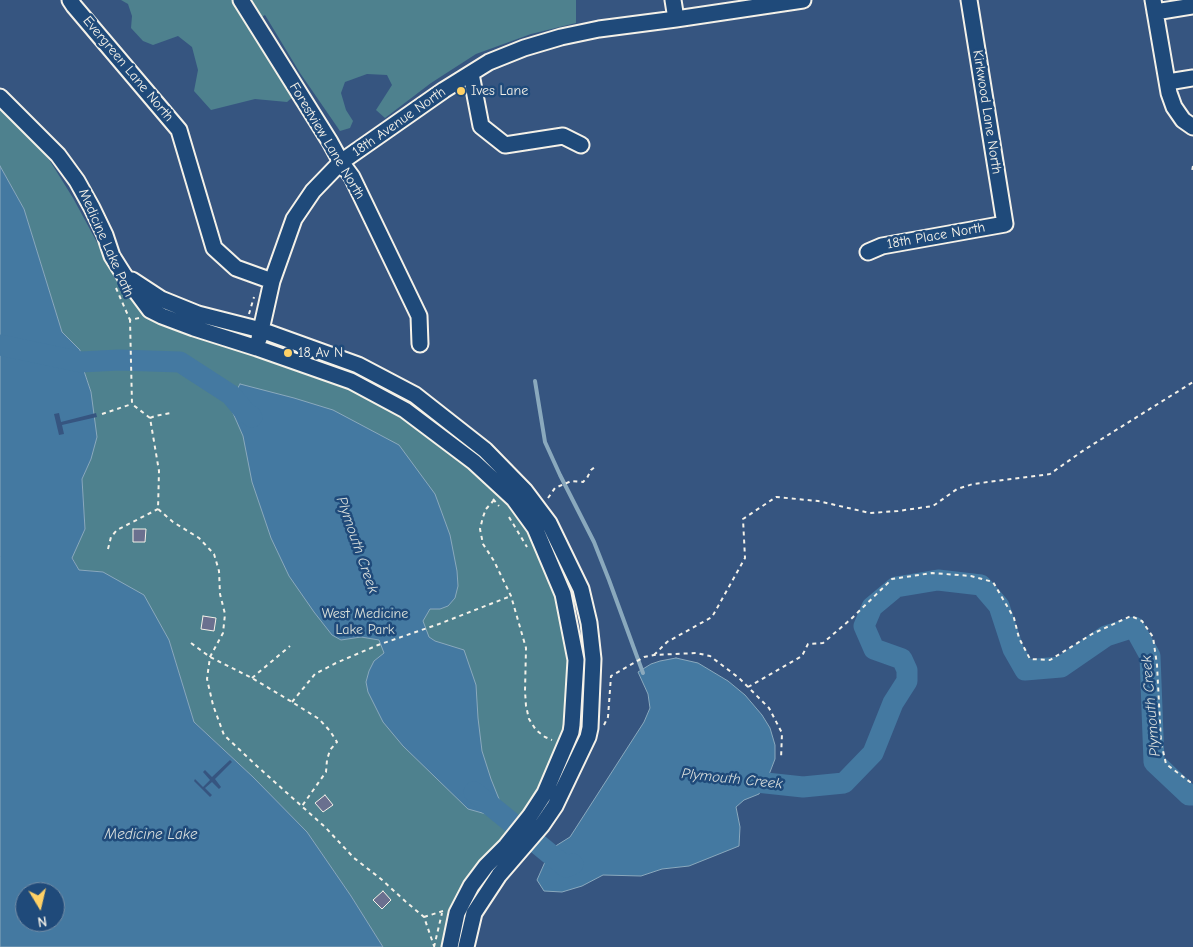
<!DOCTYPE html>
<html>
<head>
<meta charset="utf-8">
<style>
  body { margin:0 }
  #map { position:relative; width:1193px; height:947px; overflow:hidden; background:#365580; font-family:"Comic Neue",sans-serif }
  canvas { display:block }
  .north { position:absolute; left:15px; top:882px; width:50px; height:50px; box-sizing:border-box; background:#1f4a7a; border:1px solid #748da6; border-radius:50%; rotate:171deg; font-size:14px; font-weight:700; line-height:20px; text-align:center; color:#f4f1e8 }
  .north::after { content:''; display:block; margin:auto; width:18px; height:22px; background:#ffd166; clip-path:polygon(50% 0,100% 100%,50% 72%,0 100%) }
</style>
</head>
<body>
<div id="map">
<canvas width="1193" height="947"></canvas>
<div class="north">N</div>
</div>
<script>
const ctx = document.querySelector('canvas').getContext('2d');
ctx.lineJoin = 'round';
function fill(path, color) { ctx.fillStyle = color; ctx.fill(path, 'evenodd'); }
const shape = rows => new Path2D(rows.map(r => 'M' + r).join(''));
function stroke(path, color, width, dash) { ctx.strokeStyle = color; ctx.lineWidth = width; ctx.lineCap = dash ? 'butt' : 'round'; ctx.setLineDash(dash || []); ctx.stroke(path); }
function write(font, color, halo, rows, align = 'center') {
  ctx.font = font + ' "Comic Neue",sans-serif'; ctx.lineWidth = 5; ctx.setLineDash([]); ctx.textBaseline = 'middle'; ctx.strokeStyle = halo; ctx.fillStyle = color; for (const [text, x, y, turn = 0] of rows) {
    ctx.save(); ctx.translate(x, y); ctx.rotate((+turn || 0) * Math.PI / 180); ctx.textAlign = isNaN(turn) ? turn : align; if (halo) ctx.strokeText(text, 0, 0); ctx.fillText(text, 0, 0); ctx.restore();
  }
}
fill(shape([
  [121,0,576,0,576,23,531,34,476,54,431,83,385,118,376,110,392,85,387,75,367,74,345,82,341,93,346,110,353,121,350,128,340,131,300,73,265,15,250,24,295,95,287,102,255,99,211,110,194,91,198,70,192,47,178,36,153,45,143,41,131,28,132,16,128,4],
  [0,109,8,113,28,133,50,161,73,198,118,281,134,303,150,310,257,348,405,410,535,528,576,660,572,725,545,793,486,866,450,947,383,947,351,896,307,832,253,777,194,722,169,640,103,572,79,570,72,557,85,529,82,479,91,459,91,392,81,362,80,350,62,332,24,209,0,166]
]), '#4e818e');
const water = shape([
  [0,166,24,209,62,332,80,350,81,362,91,392,97,437,91,459,82,479,85,529,72,558,79,570,103,572,144,595,169,640,194,722,253,777,307,832,351,896,383,947,0,947,0,166],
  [25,892,55,892,55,922,25,922,25,892],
  [240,384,294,398,333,410,399,445,435,494,450,535,457,571,458,586,455,598,448,606,440,609,430,609,423,621,429,637,435,641,464,650,476,685,478,718,482,751,491,779,501,804,493,816,468,809,403,746,383,722,368,692,366,682,369,671,374,661,384,653,379,640,361,637,341,640,332,635,314,612,289,576,271,538,252,482,243,436,229,404,240,384],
  [676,658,698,663,728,681,745,695,762,715,770,728,775,745,775,759,770,772,759,794,744,800,736,807,740,827,739,846,689,866,662,869,641,876,603,875,582,886,562,892,544,891,537,880,545,862,554,847,570,837,644,722,650,708,648,694,638,672,651,664,660,661,676,658]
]);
fill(water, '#4479a1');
stroke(water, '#8aa9bd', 1);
fill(shape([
  [59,413,61,422,96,413,97,417,62,425,64,434,59,435,54,414],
  [230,760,232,762,215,779,221,787,219,789,212,782,205,788,212,795,210,797,194,781,195,779,203,787,210,780,203,772,205,770,212,777]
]), '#365580');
stroke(shape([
  [535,381,545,442,560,475,594,542,609,580,643,673]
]), '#8aa9bd', 4);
stroke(shape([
  [0,345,81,362,119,360,180,362,231,395,245,412,252,417],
  [738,780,803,787,844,783,873,753,893,703,907,681,907,670,902,659,874,649,864,626,872,607,896,587,938,580,981,585,999,606,1013,649,1025,670,1061,667,1106,636,1134,627,1150,656,1154,762,1189,795,1193,795],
  [474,792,566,867,573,864]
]), '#4479a1', 21);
const building = shape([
  [133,529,146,529,145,542,133,542,133,529],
  [203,616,216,618,214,631,201,629,203,616],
  [325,795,333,805,323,812,315,803,325,795],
  [383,891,391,900,382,909,373,900,383,891]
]);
fill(building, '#6a708f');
stroke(building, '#f4f1e8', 1);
const minor = shape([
  [70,0,74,6,179,130,214,248,236,268,272,281],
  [241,0,330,142,341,162,352,177,419,316,420,344],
  [673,0,676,19],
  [1153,0,1169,93,1174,107,1183,120,1193,127],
  [1155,12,1193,6],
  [471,74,481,126,505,145,563,136,581,145],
  [1168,82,1193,78],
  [0,97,58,155,77,181,92,208,105,235,112,256,124,275,150,310,162,316,194,328,257,348,351,381,405,410,474,462,514,499,535,528,563,594,576,660,572,725,571,732,545,793,530,816,506,846,486,866,471,886,457,913,450,947],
  [868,252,882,246,1005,224,969,0],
  [132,280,161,299,198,314,261,330,358,365,415,395,485,450,525,491,549,523,581,589,589,623,593,659,590,728,588,737,555,806,542,825,499,875,474,913,466,947],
  [259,339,272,281,294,219,313,191,341,162,444,90,489,62,524,48,561,37,599,29,676,19,803,0]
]);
stroke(minor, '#f4f1e8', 19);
stroke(shape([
  [1193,166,1192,171,1193,173],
  [116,288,130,320],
  [249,314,254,297],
  [139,318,130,320,132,404,150,418,159,471,158,509,173,522,199,538,214,554,219,571,220,594,225,614,223,633,210,657,207,679,213,705,224,735,258,767,325,827,354,858,381,879,405,901,424,917,434,946],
  [102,414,132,404],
  [150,418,155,416,171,413],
  [548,498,555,488,569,482,571,481,583,482,587,478,591,470,596,466],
  [493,499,499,506],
  [494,500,486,509,483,517,480,529,483,544,494,561,511,596,526,648,525,691,526,706,529,719,536,730,545,737,552,740],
  [509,517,527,547],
  [108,549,111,537,117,530,158,509],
  [191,643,210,657,252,678,292,702,319,719,330,731,337,742,330,750,327,760,326,772,302,806],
  [654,655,667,642,712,617,745,558,743,519,776,497,818,501,870,513,898,511,933,506,957,489,973,484,1050,474,1084,450,1193,382],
  [252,678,290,646],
  [748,687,802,656,808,644,823,643,851,619,892,579,932,573,971,576,993,582,1014,618,1019,638,1030,659,1050,660,1092,634,1131,616,1142,621,1153,637,1157,665,1161,742,1166,764,1190,782,1193,782],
  [292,702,315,674,336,663,378,645,439,624,511,596],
  [604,725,608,717,611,676,644,657,654,655,696,653,710,656,739,678,769,708,782,733,781,759],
  [424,917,443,911],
  [434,947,442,913]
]), '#f4f1e8', 2, [4, 4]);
stroke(minor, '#1f4a7a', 15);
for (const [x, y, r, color] of [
  [461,91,5,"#ffd166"],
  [288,353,5,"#ffd166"]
]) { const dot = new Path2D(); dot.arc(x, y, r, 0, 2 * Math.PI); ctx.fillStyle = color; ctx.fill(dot); stroke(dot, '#1f4a7a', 2); }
write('14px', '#f4f1e8', '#1f4a7a', [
  ["Evergreen Lane North",128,69,50],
  ["Kirkwood Lane North",987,112,81],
  ["18th Avenue North",399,122,-35],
  ["Forestview Lane North",327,141,59],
  ["18th Place North",936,236,-10],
  ["Medicine Lake Path",106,243,66]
]);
write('14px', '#f4f1e8', '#1f4a7a', [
  ["Ives Lane",471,91],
  ["18 Av N",298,353]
], 'left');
write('14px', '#dbe0da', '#1f4a7a', [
  ["West Medicine",365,614],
  ["Lake Park",365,630]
]);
write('italic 15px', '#dadfdd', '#1f4a7a', [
  ["Plymouth Creek",357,545,71],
  ["Plymouth Creek",1151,706,-95],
  ["Plymouth Creek",732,779,6],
  ["Medicine Lake",151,835]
]);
</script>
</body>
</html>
